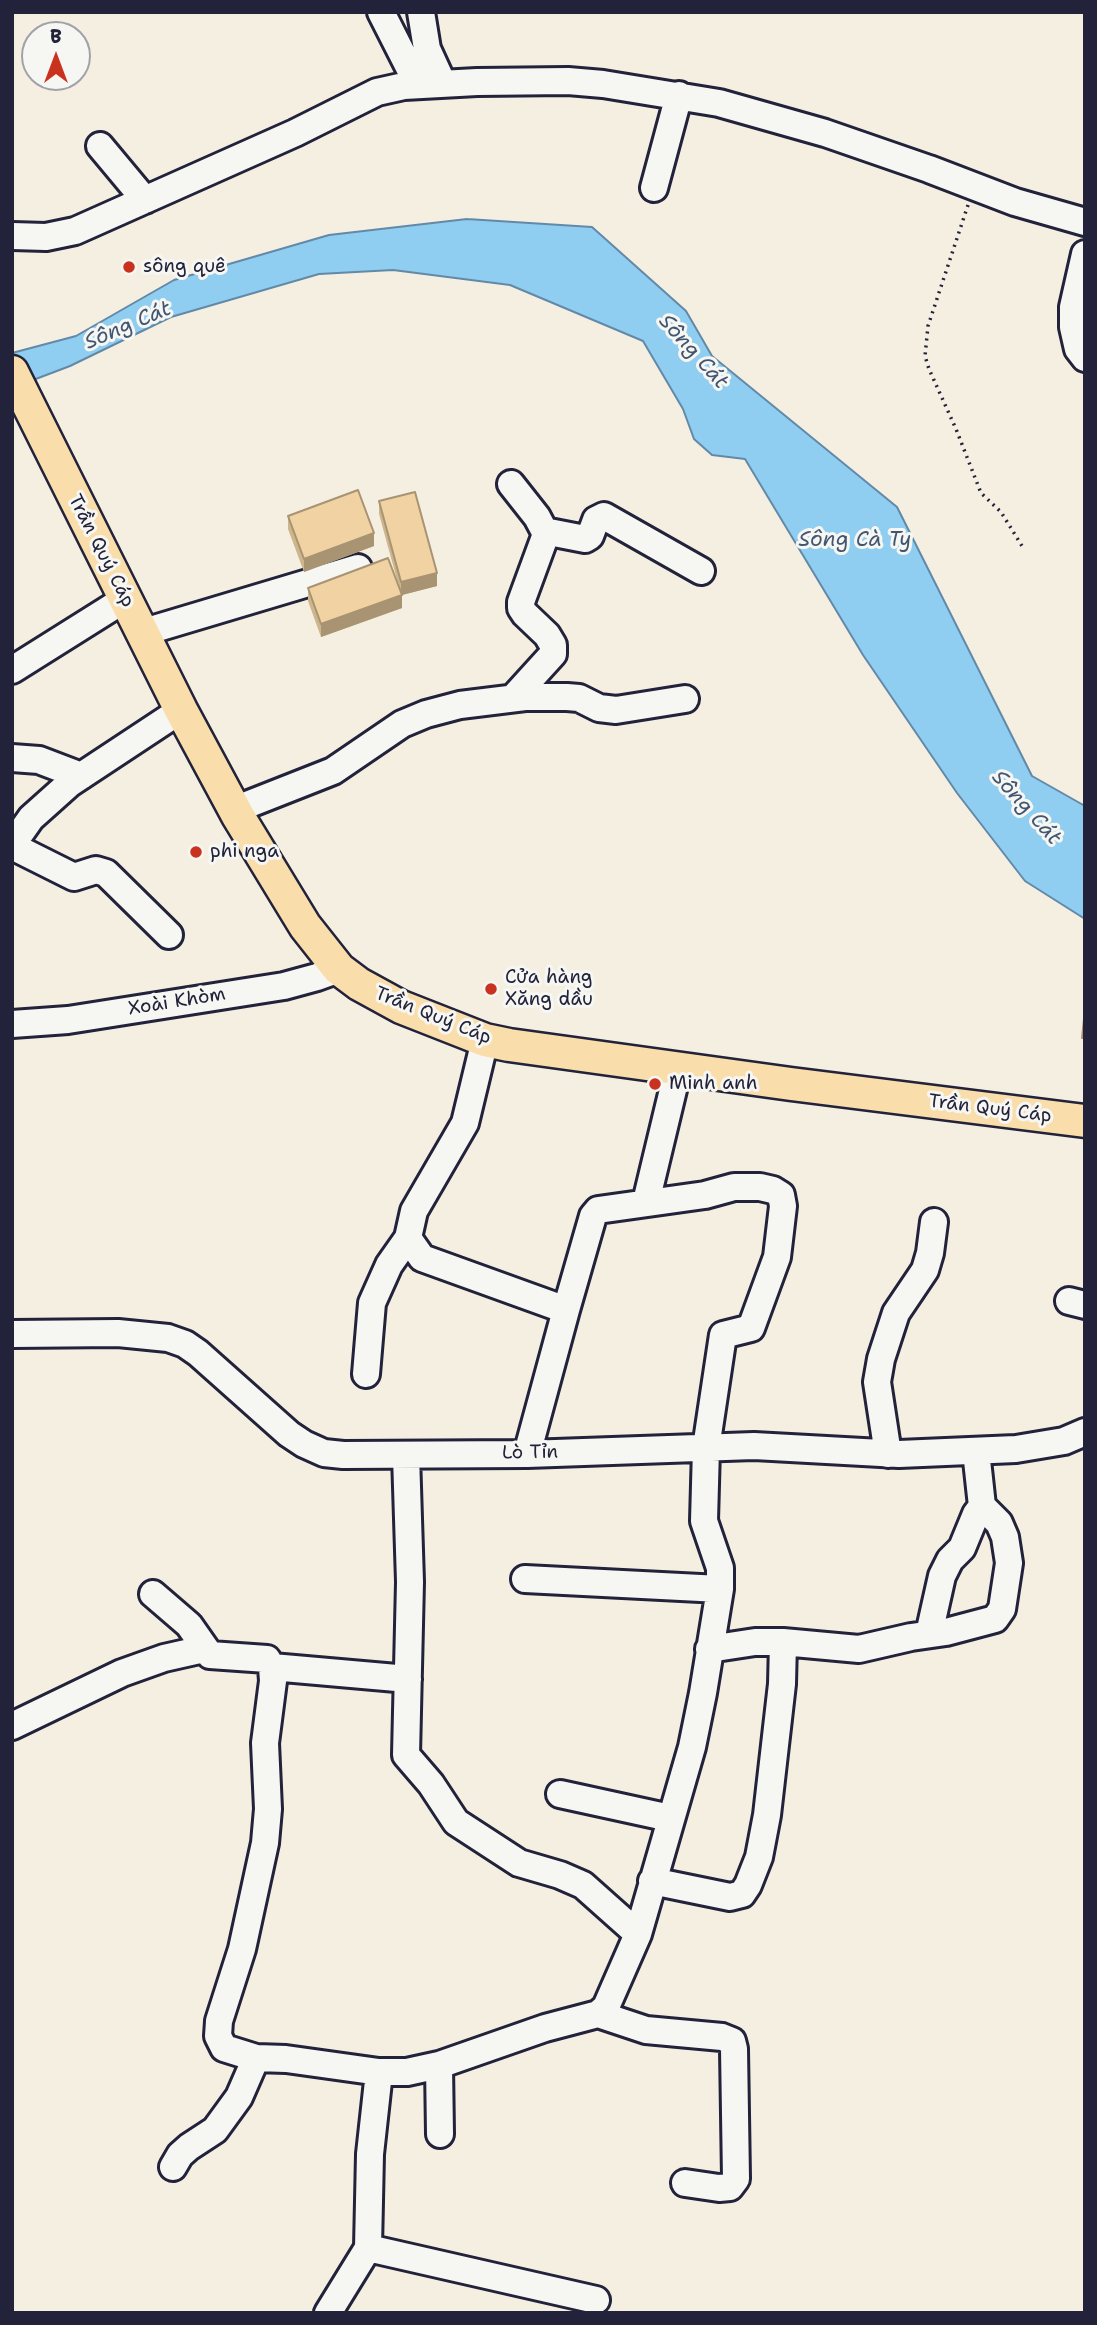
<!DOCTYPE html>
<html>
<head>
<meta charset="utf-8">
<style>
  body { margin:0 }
  #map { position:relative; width:1097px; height:2325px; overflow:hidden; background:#f5efe2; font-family:"Shantell Sans",sans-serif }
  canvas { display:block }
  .frame { position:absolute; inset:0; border:14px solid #22223b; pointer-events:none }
  .north { position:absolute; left:21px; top:21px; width:70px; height:70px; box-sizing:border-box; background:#f6f6f2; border:2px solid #a1a1a9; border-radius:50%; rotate:0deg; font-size:19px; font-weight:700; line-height:28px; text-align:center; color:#22223b }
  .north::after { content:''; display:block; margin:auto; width:24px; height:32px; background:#c8321e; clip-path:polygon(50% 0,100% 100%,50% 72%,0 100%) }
</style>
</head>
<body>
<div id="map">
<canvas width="1097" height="2325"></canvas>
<div class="frame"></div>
<div class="north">B</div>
</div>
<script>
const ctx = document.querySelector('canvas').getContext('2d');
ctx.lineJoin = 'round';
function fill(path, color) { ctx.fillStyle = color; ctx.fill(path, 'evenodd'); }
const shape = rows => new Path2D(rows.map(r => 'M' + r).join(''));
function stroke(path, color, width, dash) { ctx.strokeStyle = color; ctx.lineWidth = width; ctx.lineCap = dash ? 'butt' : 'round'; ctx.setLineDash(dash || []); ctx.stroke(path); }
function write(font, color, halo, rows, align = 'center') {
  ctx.font = font + ' "Shantell Sans",sans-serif'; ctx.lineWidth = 6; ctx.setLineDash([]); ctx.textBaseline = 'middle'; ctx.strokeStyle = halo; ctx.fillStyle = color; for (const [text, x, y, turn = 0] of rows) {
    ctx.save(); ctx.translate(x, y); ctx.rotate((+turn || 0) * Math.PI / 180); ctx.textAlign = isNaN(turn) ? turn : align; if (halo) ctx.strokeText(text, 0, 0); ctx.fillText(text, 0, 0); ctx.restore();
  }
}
const water = shape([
  [467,219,592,227,686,311,712,356,897,507,1032,776,1085,806,1085,919,1025,881,957,793,863,655,745,459,712,455,694,439,683,409,643,341,510,285,393,270,319,274,171,317,70,366,12,388,12,353,76,336,174,280,329,235,467,219]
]);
fill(water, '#8fcef0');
stroke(water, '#6389a8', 2);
const minor = shape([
  [381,12,418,85],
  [421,12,427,49,443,84],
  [100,146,145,200],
  [654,188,679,95],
  [12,236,46,237,75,231,295,133,377,92,404,86,477,82,568,81,603,84,719,103,825,133,929,169,1015,202,1085,222],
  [1085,254,1073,307,1073,327,1078,349,1085,358],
  [511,484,537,517,546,534],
  [144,632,358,568],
  [12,670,125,599],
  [513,698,553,654,553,645,547,635,525,614,521,608,521,602,546,534,549,532,585,539,590,536,596,520,604,516,701,571],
  [12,758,39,760,81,776],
  [234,810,333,771,402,724,426,714,460,705,525,697,567,697,579,698,599,708,616,710,685,699],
  [12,845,31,818,69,784,181,710],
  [12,846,74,877,96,870,106,873,169,935],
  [12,1024,68,1020,284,986,317,977,339,969],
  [485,1040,465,1123,414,1211,408,1238,422,1258,566,1310],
  [646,1202,678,1069],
  [1069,1301,1085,1305],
  [12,1334,118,1333,168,1338,185,1344,198,1353,289,1434,304,1444,324,1453,343,1455,527,1454,754,1446,899,1454,1016,1449,1064,1441,1085,1432],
  [366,1374,372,1303,389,1265,408,1238],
  [888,1454,877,1382,881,1359,896,1313,925,1270,930,1253,934,1222],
  [406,1455,410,1582,406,1755,431,1784,456,1822,519,1863,560,1875,583,1885,638,1934],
  [525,1579,720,1589],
  [153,1594,189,1625,210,1655,267,1659,272,1667,273,1681,265,1743,268,1809,265,1843,242,1949,219,2021,218,2036,224,2048,256,2058,286,2059,379,2072,407,2072,439,2065,545,2028,598,2014,606,2007,638,1934,692,1747,703,1693,720,1589,720,1568,704,1521,706,1448,723,1335,751,1328,777,1257,783,1206,781,1195,773,1190,760,1187,734,1187,705,1195,598,1210,593,1216,566,1310,527,1454],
  [929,1634,942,1576,950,1560,962,1548,976,1514,982,1506],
  [709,1649,755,1642,783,1642,859,1649,911,1637,946,1632,995,1619,1002,1609,1009,1563,1005,1537,999,1523,982,1506,976,1451],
  [272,1667,408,1679],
  [12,1726,122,1673,164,1658,204,1649],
  [560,1794,670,1818],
  [652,1881,730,1897,742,1894,748,1885,759,1857,767,1815,782,1684,783,1642],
  [598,2014,646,2030,722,2037,732,2041,734,2049,736,2179,730,2187,719,2188,685,2183],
  [439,2065,440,2134],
  [173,2167,180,2155,189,2147,215,2130,239,2097,256,2058],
  [368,2248,596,2300],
  [328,2313,368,2248,370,2154,379,2072]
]);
const major = shape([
  [12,372,181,710,238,816,305,926,339,969,359,984,401,1007,485,1040,509,1045,791,1084,1085,1121]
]);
stroke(minor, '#22223b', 32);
stroke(major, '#22223b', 37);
stroke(shape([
  [968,205,928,326,925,356,929,369,956,429,981,493,1001,512,1022,546]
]), '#22223b', 3.5, [2, 5]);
stroke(minor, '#f6f6f2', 26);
stroke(major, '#f9deab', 32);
fill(shape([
  [379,501,437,586,402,595,402,608,321,637,308,601,308,588,399,587,379,514],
  [288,516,374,546,304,572,288,529]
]), '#ceb58c');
fill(shape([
  [374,533,374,546,304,572,304,559],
  [437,573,437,586,402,595,402,608,321,637,321,624,401,595,401,582]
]), '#a89372');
const building = shape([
  [358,490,374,533,304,559,288,516,358,490],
  [415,492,437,573,401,582,379,501,415,492],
  [388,558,402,595,321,624,308,588,388,558],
  [1085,1009,1085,1038,1082,1038,1085,1009]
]);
fill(building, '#f0d2a3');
stroke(building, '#a89372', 2);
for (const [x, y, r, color] of [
  [129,267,7,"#c8321e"],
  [196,852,7,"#c8321e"],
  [491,989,7,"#c8321e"],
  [655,1084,7,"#c8321e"]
]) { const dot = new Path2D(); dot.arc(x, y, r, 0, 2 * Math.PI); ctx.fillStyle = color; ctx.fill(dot); stroke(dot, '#f6f6f2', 2.5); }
write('19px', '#22223b', '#f6f6f2', [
  ["sông quê",143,267],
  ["phi nga",210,852],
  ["Cửa hàng",505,978],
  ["Xăng dầu",505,1000],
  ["Minh anh",669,1084]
], 'left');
write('19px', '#22223b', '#f6f6f2', [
  ["Trần Quý Cáp",101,551,63],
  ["Xoài Khòm",177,1002,-9],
  ["Trần Quý Cáp",433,1016,22],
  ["Trần Quý Cáp",990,1109,7],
  ["Lò Tỉn",530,1453,-1]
]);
write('italic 21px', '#435671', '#f6f6f2', [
  ["Sông Cát",128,326,-23],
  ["Sông Cát",693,352,48],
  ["Sông Cà Ty",855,541],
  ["Sông Cát",1026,808,48]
]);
</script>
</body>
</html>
